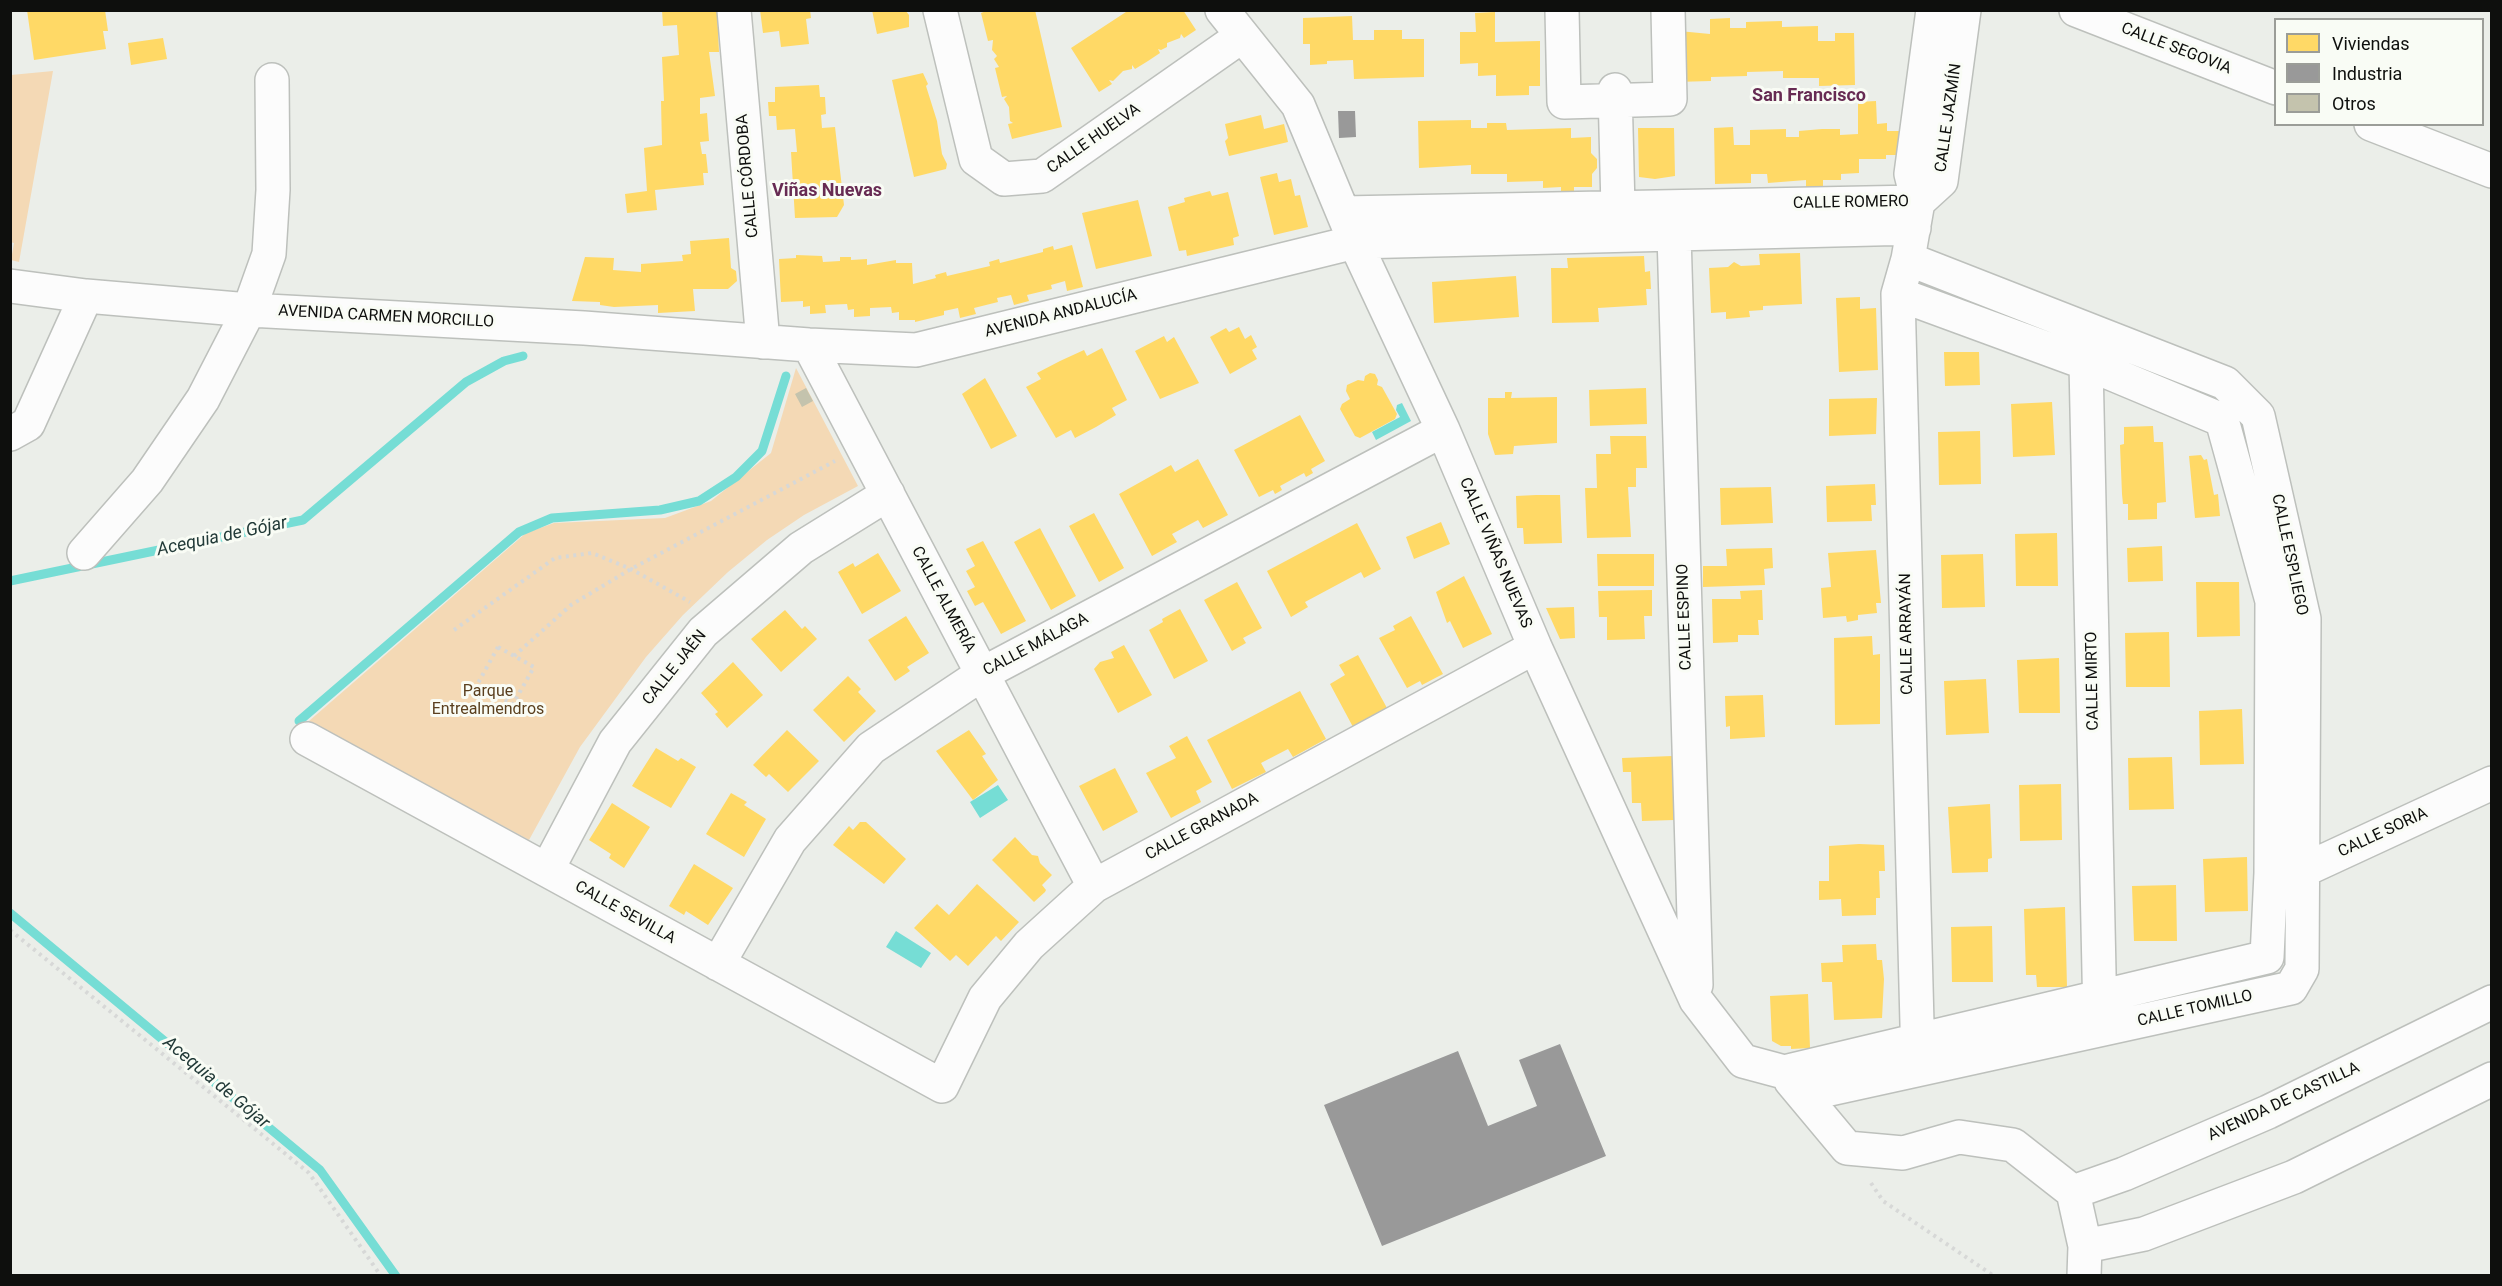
<!DOCTYPE html>
<html>
<head>
<meta charset="utf-8">
<style>
  body { margin:0 }
  #map { position:relative; width:2502px; height:1286px; overflow:hidden; background:#ebeee9; font-family:Roboto,sans-serif }
  canvas { display:block }
  .frame { position:absolute; inset:0; border:12px solid #0e0f0d; pointer-events:none }
  .legend { position:absolute; left:2274px; top:18px; width:210px; height:108px; box-sizing:border-box; background:#f9fcf5; border:2px solid #9b9d98; margin:0; padding:8px 10px; list-style:none; font-size:18px; color:#0e0f0d }
  .legend li { display:flex; align-items:center; gap:12px; height:30px }
  .legend b { width:30px; border:2px solid #9b9d98 }
</style>
</head>
<body>
<div id="map">
<canvas width="2502" height="1286"></canvas>
<div class="frame"></div>
<ul class="legend">
<li><b style="height:16px;background:#ffd966"></b>Viviendas</li>
<li><b style="height:16px;background:#999"></b>Industria</li>
<li><b style="height:16px;background:#c4c3ad"></b>Otros</li>
</ul>
</div>
<script>
const ctx = document.querySelector('canvas').getContext('2d');
ctx.lineJoin = 'round';
function fill(path, color) { ctx.fillStyle = color; ctx.fill(path, 'evenodd'); }
const shape = rows => new Path2D(rows.map(r => 'M' + r).join(''));
function stroke(path, color, width, dash) { ctx.strokeStyle = color; ctx.lineWidth = width; ctx.lineCap = dash ? 'butt' : 'round'; ctx.setLineDash(dash || []); ctx.stroke(path); }
function write(font, color, halo, rows, align = 'center') {
  ctx.font = font + ' Roboto,sans-serif'; ctx.lineWidth = 6; ctx.setLineDash([]); ctx.textBaseline = 'middle'; ctx.strokeStyle = halo; ctx.fillStyle = color; for (const [text, x, y, turn = 0] of rows) {
    ctx.save(); ctx.translate(x, y); ctx.rotate((+turn || 0) * Math.PI / 180); ctx.textAlign = isNaN(turn) ? turn : align; if (halo) ctx.strokeText(text, 0, 0); ctx.fillText(text, 0, 0); ctx.restore();
  }
}
fill(shape([
  [53,71,19,262,11,260,14,243,10,242,11,75],
  [796,368,858,486,804,515,767,540,728,572,683,615,646,657,580,747,529,840,309,721,526,533,554,523,665,518,711,501,771,453]
]), '#f4d9b5');
fill(shape([
  [1402,403,1411,421,1376,440,1372,432,1400,417,1396,410,1397,405],
  [998,785,1008,800,980,818,970,802],
  [896,931,931,953,921,968,886,947]
]), '#76ddd5');
fill(shape([
  [27,10,105,10,108,31,103,31,106,49,34,60],
  [662,10,717,10,719,52,709,52,715,96,700,98,700,114,707,113,709,141,700,142,702,154,706,154,708,173,703,173,704,185,655,190,657,210,627,213,625,194,647,191,644,148,662,145,661,101,664,101,662,57,679,55,677,25,663,26],
  [760,10,810,10,811,18,806,19,809,44,781,47,779,31,763,33],
  [872,10,905,10,909,15,909,27,877,34],
  [984,10,1035,10,1062,127,1012,139,1008,124,1013,123,1010,121,1009,107,1004,99,1007,96,1002,97,995,68,999,67,994,59,997,56,992,50,993,40,988,41,981,13,986,11],
  [1129,10,1183,10,1196,30,1184,38,1181,34,1180,38,1167,43,1167,47,1161,50,1158,49,1160,53,1148,61,1135,69,1132,65,1132,69,1123,71,1113,81,1109,80,1112,84,1099,92,1071,48],
  [1495,12,1495,42,1540,41,1540,86,1529,86,1529,95,1496,96,1496,75,1478,76,1478,63,1460,64,1460,32,1476,32,1475,13],
  [1352,16,1353,40,1374,40,1374,30,1402,30,1402,39,1424,39,1424,77,1354,79,1353,60,1327,61,1327,64,1310,65,1310,44,1303,44,1303,18],
  [1730,18,1730,28,1746,28,1746,22,1782,21,1782,27,1818,26,1818,41,1835,41,1835,33,1854,33,1855,85,1819,86,1819,78,1783,78,1783,71,1747,72,1747,76,1711,77,1711,81,1675,82,1679,31,1710,34,1710,19],
  [163,38,167,59,131,65,128,43],
  [923,73,928,84,926,86,937,121,942,154,947,164,946,169,914,177,892,80],
  [819,85,820,97,825,97,826,114,821,115,822,128,835,127,844,205,837,217,795,218,791,152,797,152,795,129,777,130,776,116,769,116,768,102,775,102,775,87],
  [1876,101,1877,124,1887,123,1887,131,1902,131,1899,155,1886,155,1886,159,1859,159,1859,173,1841,174,1841,180,1823,180,1823,188,1806,188,1806,180,1768,183,1767,174,1751,174,1751,183,1715,184,1714,128,1733,127,1734,145,1750,145,1750,130,1786,129,1786,137,1799,137,1799,131,1822,129,1840,129,1840,135,1858,134,1858,102],
  [1261,115,1264,129,1284,124,1288,142,1229,156,1225,141,1228,138,1225,124],
  [1471,120,1471,128,1487,128,1487,123,1506,123,1507,130,1571,128,1571,138,1591,137,1591,153,1597,159,1597,168,1592,174,1592,187,1574,187,1574,202,1561,202,1561,187,1543,188,1543,181,1507,182,1507,174,1471,174,1471,165,1419,168,1418,121],
  [1638,128,1674,128,1675,176,1655,179,1639,177],
  [1277,173,1279,182,1291,179,1295,196,1300,195,1308,227,1274,235,1260,177],
  [1210,191,1212,196,1228,192,1239,236,1233,238,1234,245,1187,256,1186,250,1179,251,1168,207,1185,202,1184,198],
  [1138,200,1152,256,1096,269,1082,213],
  [729,238,731,268,736,271,737,281,728,289,693,289,695,311,658,313,658,305,614,307,600,305,600,302,572,301,585,257,614,258,613,270,641,272,641,264,683,261,682,255,691,254,690,241],
  [1072,245,1083,287,1067,291,1065,281,1051,285,1052,289,1027,295,1029,301,1014,305,1011,295,997,298,998,302,974,308,976,314,960,318,958,308,944,311,944,315,915,322,915,320,899,320,899,312,892,313,891,307,870,308,870,316,854,317,854,309,848,310,847,304,825,305,826,313,810,314,810,306,803,307,803,301,781,302,779,259,796,258,796,255,822,256,823,262,840,261,840,257,851,257,851,260,867,259,867,265,896,260,896,263,912,263,913,284,936,278,935,275,946,272,947,276,990,266,989,262,999,259,1000,263,1043,252,1043,249,1053,246,1054,250],
  [1800,253,1802,304,1763,306,1763,310,1749,311,1750,317,1726,319,1726,312,1711,313,1709,268,1728,267,1734,262,1741,266,1760,265,1759,254],
  [1644,256,1645,272,1650,271,1651,289,1646,289,1647,305,1598,308,1599,322,1552,323,1551,268,1568,268,1567,258],
  [1516,276,1519,317,1434,323,1432,282],
  [1860,297,1860,309,1876,308,1878,370,1839,372,1836,298],
  [1239,327,1245,339,1251,335,1257,347,1252,350,1257,359,1230,374,1210,337,1226,328,1229,332],
  [1164,336,1167,342,1174,337,1199,383,1160,399,1135,351],
  [1102,348,1127,400,1112,408,1116,415,1096,427,1075,438,1071,430,1056,438,1026,387,1041,379,1037,373,1060,361,1084,350,1087,356],
  [1944,352,1979,352,1980,385,1945,386],
  [1370,373,1375,374,1378,380,1377,385,1382,387,1397,414,1395,419,1360,438,1355,436,1340,409,1342,404,1350,399,1346,391,1347,385,1358,380,1364,381,1365,376],
  [985,378,1017,436,991,449,962,394],
  [1646,388,1647,424,1590,426,1589,390],
  [1505,392,1512,392,1511,398,1557,397,1557,443,1514,446,1513,454,1495,455,1488,434,1488,398,1505,398],
  [1877,398,1876,434,1829,436,1829,399],
  [2052,402,2055,455,2013,457,2011,404],
  [1300,415,1325,461,1311,469,1313,473,1306,477,1304,473,1280,486,1282,490,1275,494,1273,490,1259,497,1234,450],
  [2153,426,2154,442,2163,442,2166,502,2157,503,2157,519,2128,520,2128,504,2123,504,2122,494,2120,445,2124,444,2124,427],
  [1980,431,1981,484,1939,485,1938,432],
  [1610,436,1646,436,1647,468,1636,468,1636,487,1628,487,1631,537,1587,538,1585,488,1597,488,1596,454,1611,454],
  [2201,455,2204,460,2207,459,2214,495,2218,494,2220,516,2195,518,2189,456],
  [1198,459,1228,515,1203,528,1198,520,1172,534,1177,542,1152,556,1119,494,1171,465,1175,472],
  [1875,484,1876,505,1871,505,1872,521,1827,522,1826,486],
  [1771,487,1773,523,1721,525,1720,488],
  [1536,495,1560,495,1562,543,1524,544,1523,528,1517,528,1516,496],
  [1094,513,1124,568,1099,582,1069,526],
  [1441,522,1450,544,1414,559,1406,537],
  [1357,523,1381,569,1364,578,1361,572,1305,602,1308,607,1291,617,1267,571],
  [1040,528,1076,596,1051,610,1014,542],
  [2057,533,2058,586,2016,586,2015,534],
  [983,541,1026,621,1001,634,983,602,975,606,967,591,975,587,966,571,975,566,966,549],
  [2162,546,2163,581,2128,582,2127,548],
  [1772,548,1773,568,1764,569,1765,585,1703,587,1703,566,1727,566,1726,549],
  [1876,550,1881,603,1876,603,1877,613,1858,615,1858,620,1847,622,1846,616,1823,618,1821,588,1831,587,1828,553],
  [878,553,901,591,862,614,838,572,853,563,855,567],
  [1597,554,1654,554,1654,586,1598,586],
  [1983,554,1985,607,1942,608,1941,555],
  [1464,576,1492,634,1463,648,1450,621,1447,623,1436,592],
  [1237,582,1262,628,1243,638,1246,643,1232,651,1204,600],
  [2196,582,2239,582,2240,636,2197,637],
  [1652,590,1652,616,1644,616,1645,639,1607,640,1607,617,1599,617,1598,591],
  [1762,590,1763,620,1758,620,1759,635,1738,635,1738,642,1713,643,1712,599,1741,599,1740,591],
  [1574,607,1575,638,1560,639,1546,608],
  [1180,609,1208,661,1174,679,1149,630,1163,622,1162,619],
  [785,610,802,629,805,626,817,639,781,672,751,639],
  [906,616,929,653,907,667,910,671,895,681,868,640],
  [1411,616,1443,674,1422,685,1420,681,1407,688,1379,638,1395,630,1393,626],
  [2169,632,2170,687,2126,687,2125,633],
  [1872,636,1873,655,1880,654,1880,724,1835,725,1834,638],
  [1124,645,1152,695,1118,713,1094,669,1100,662,1114,658,1111,652],
  [1358,655,1387,708,1353,727,1330,684,1345,675,1339,665],
  [2059,658,2060,713,2019,713,2017,660],
  [733,662,763,695,727,728,715,714,718,712,701,693],
  [848,676,861,689,858,692,876,711,844,742,813,710],
  [1986,679,1989,733,1946,735,1944,681],
  [1300,691,1326,739,1293,757,1288,749,1261,763,1266,772,1232,789,1207,740],
  [1763,695,1765,737,1730,739,1730,726,1726,727,1725,696],
  [2242,709,2244,764,2200,765,2199,711],
  [787,730,819,761,788,792,769,774,766,777,753,765],
  [969,730,986,754,982,756,998,780,973,800,936,751],
  [1187,736,1212,782,1196,791,1201,802,1171,818,1146,773,1176,758,1169,746],
  [656,748,678,761,681,758,696,767,671,808,632,786],
  [1672,756,1674,820,1642,821,1641,803,1632,803,1631,772,1623,772,1622,758],
  [2172,757,2174,809,2129,810,2128,758],
  [1115,768,1138,812,1103,831,1079,786],
  [2061,784,2062,840,2020,841,2019,785],
  [731,793,747,802,744,805,766,819,744,857,706,834],
  [612,803,650,827,624,868,609,858,611,854,589,840],
  [1990,804,1992,858,1988,859,1988,872,1952,873,1948,807],
  [860,822,866,822,906,859,884,884,833,845,849,826,853,830],
  [1015,837,1032,855,1038,856,1040,863,1052,875,1042,885,1046,890,1045,892,1034,902,992,860],
  [1859,844,1884,845,1885,871,1879,871,1880,898,1876,898,1876,915,1842,916,1841,899,1819,900,1819,881,1829,881,1829,846],
  [2247,857,2248,911,2205,912,2203,859],
  [694,864,733,888,708,925,686,911,684,915,669,906],
  [977,884,1019,922,1001,941,996,936,968,966,956,955,950,961,914,928,937,904,949,915],
  [2176,885,2177,941,2134,941,2132,886],
  [2065,907,2067,987,2037,987,2036,975,2026,975,2024,909],
  [1992,926,1993,982,1952,982,1951,927],
  [1876,944,1877,960,1882,960,1884,979,1882,1018,1834,1020,1832,982,1822,982,1821,963,1843,962,1842,945],
  [1808,994,1810,1048,1791,1049,1791,1046,1781,1046,1772,1041,1770,996]
]), '#ffd966');
fill(shape([
  [1338,111,1355,111,1356,137,1339,138],
  [1560,1044,1606,1156,1382,1246,1324,1105,1458,1051,1488,1126,1537,1106,1519,1060]
]), '#999');
stroke(shape([
  [10,581,303,520,466,382,504,361,523,356],
  [299,721,519,532,552,518,660,510,699,501,736,477,762,451,786,376],
  [10,913,320,1170,396,1276]
]), '#76ddd5', 9);
fill(shape([
  [806,388,813,401,802,407,795,394]
]), '#c4c3ad');
const minor = shape([
  [734,10,763,342],
  [940,10,976,159,1004,179,1042,176,1242,36],
  [1222,10,1298,105,1355,242,1443,430,1535,647,1696,1000,1743,1061,1784,1072,2267,957,2271,873,2272,601,2222,420,2086,363,1898,294],
  [1562,10,1564,102,1670,99,1668,10],
  [2076,10,2276,88],
  [1615,90,1618,208],
  [2371,124,2492,171],
  [1918,202,1941,181,1964,10],
  [1343,213,1918,202],
  [1674,234,1696,985],
  [10,286,86,296,249,310,584,328,809,345,916,350,1355,242,1914,228],
  [2091,343,2086,363,2100,1019],
  [809,345,1094,886],
  [10,434,28,424,86,296],
  [84,553,147,481,203,399,249,310,269,254,273,190,272,80],
  [307,739,942,1086,985,998,1029,945,1094,886,1535,647],
  [547,870,615,742,703,632,801,548,888,494],
  [2285,872,2304,870,2492,783],
  [718,964,790,840,871,748,982,674,1443,430],
  [1918,1062,1898,294,1908,259,1918,202,1911,174,1933,10],
  [1791,1081,1847,1148,1903,1153,1959,1137,2013,1145,2073,1192,2085,1246,2084,1276],
  [1803,1095,2291,988,2302,969,2304,619,2258,416,2225,383,1908,259],
  [2073,1192,2124,1174,2268,1112,2492,1002],
  [2085,1246,2144,1234,2294,1177,2492,1079]
]);
stroke(minor, '#bdc0bc', 36);
stroke(shape([
  [454,630,555,558,592,553,631,569,690,602],
  [498,647,534,667,513,704,477,685,498,647],
  [514,656,571,605,631,569,835,461],
  [10,930,309,1173,381,1276],
  [1871,1183,1883,1201,1994,1276]
]), '#d7d8d7', 4, [3, 4.5]);
stroke(minor, '#fcfcfc', 33);
write('16px', '#0e0f0d', '#f9fcf5', [
  ["CALLE SEGOVIA",2176,49,21],
  ["CALLE JAZMÍN",1949,118,-82],
  ["CALLE HUELVA",1094,139,-35],
  ["CALLE CÓRDOBA",748,176,-95],
  ["CALLE ROMERO",1851,203,-1],
  ["AVENIDA ANDALUCÍA",1061,314,-14],
  ["AVENIDA CARMEN MORCILLO",386,317,3],
  ["CALLE VIÑAS NUEVAS",1495,553,67],
  ["CALLE ESPLIEGO",2289,555,78],
  ["CALLE ALMERÍA",943,600,62],
  ["CALLE ESPINO",1685,617,-92],
  ["CALLE ARRAYÁN",1907,634,-91],
  ["CALLE MÁLAGA",1036,645,-28],
  ["CALLE JAÉN",675,668,-51],
  ["CALLE MIRTO",2093,681,-91],
  ["CALLE GRANADA",1202,827,-28],
  ["CALLE SORIA",2383,833,-25],
  ["CALLE SEVILLA",625,913,29],
  ["CALLE TOMILLO",2195,1009,-13],
  ["AVENIDA DE CASTILLA",2284,1102,-25]
]);
write('16px', '#5a3f1e', '#f9fcf5', [
  ["Parque",488,692],
  ["Entrealmendros",488,710]
]);
write('bold 18px', '#672b53', '#f9fcf5', [
  ["San Francisco",1809,96],
  ["Viñas Nuevas",827,191]
]);
write('italic 18px', '#223a38', '#f9fcf5', [
  ["Acequia de Gójar",222,537,-12],
  ["Acequia de Gójar",216,1083,40]
]);
</script>
</body>
</html>
